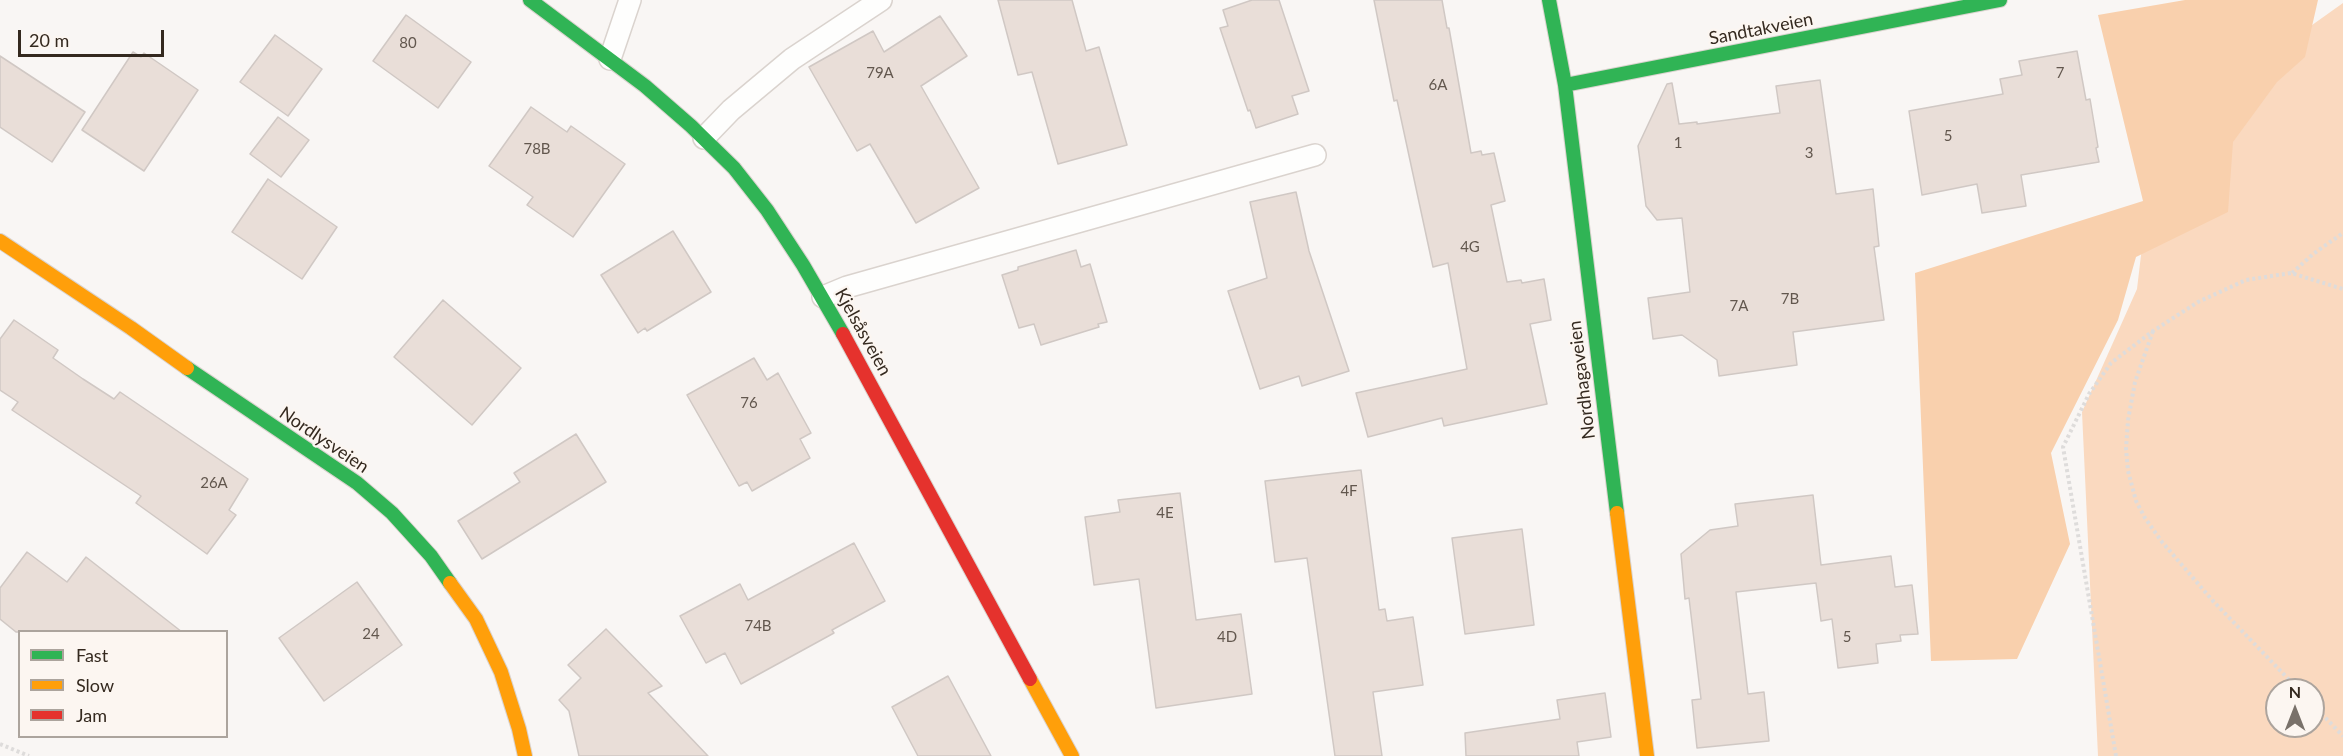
<!DOCTYPE html>
<html>
<head>
<meta charset="utf-8">
<style>
  body { margin:0 }
  #map { position:relative; width:2343px; height:756px; overflow:hidden; background:#f9f6f4; font-family:Lato,sans-serif }
  canvas { display:block }
  .legend { position:absolute; left:18px; top:630px; width:210px; height:108px; box-sizing:border-box; background:#fcf6f1; border:2px solid #aca49d; margin:0; padding:8px 10px; list-style:none; font-size:18px; color:#34291f }
  .legend li { display:flex; align-items:center; gap:12px; height:30px }
  .legend b { width:30px; border:2px solid #aca49d }
  .north { position:absolute; left:2265px; top:678px; width:60px; height:60px; box-sizing:border-box; background:#fcf6f1; border:2px solid #aca49d; border-radius:50%; rotate:0deg; font-size:16px; font-weight:700; line-height:24px; text-align:center; color:#34291f }
  .north::after { content:''; display:block; margin:auto; width:21px; height:27px; background:#79716a; clip-path:polygon(50% 0,100% 100%,50% 72%,0 100%) }
  .scale { position:absolute; left:18px; top:30px; width:146px; height:27px; box-sizing:border-box; border:3px solid #34291f; border-top:0; padding-left:8px; font-size:18px; line-height:21px; white-space:nowrap; color:#34291f; -webkit-text-stroke:4px #fcf6f1; paint-order:stroke }
</style>
</head>
<body>
<div id="map">
<canvas width="2343" height="756"></canvas>
<ul class="legend">
<li><b style="height:8px;background:#30b455"></b>Fast</li>
<li><b style="height:8px;background:#ff9f0a"></b>Slow</li>
<li><b style="height:8px;background:#e5322d"></b>Jam</li>
</ul>
<div class="north">N</div>
<div class="scale">20 m</div>
</div>
<script>
const ctx = document.querySelector('canvas').getContext('2d');
ctx.lineJoin = 'round';
function fill(path, color) { ctx.fillStyle = color; ctx.fill(path, 'evenodd'); }
const shape = rows => new Path2D(rows.map(r => 'M' + r).join(''));
function stroke(path, color, width, dash) { ctx.strokeStyle = color; ctx.lineWidth = width; ctx.lineCap = dash ? 'butt' : 'round'; ctx.setLineDash(dash || []); ctx.stroke(path); }
function write(font, color, halo, rows, align = 'center') {
  ctx.font = font + ' Lato,sans-serif'; ctx.lineWidth = 4.5; ctx.setLineDash([]); ctx.textBaseline = 'middle'; ctx.strokeStyle = halo; ctx.fillStyle = color; for (const [text, x, y, turn = 0] of rows) {
    ctx.save(); ctx.translate(x, y); ctx.rotate((+turn || 0) * Math.PI / 180); ctx.textAlign = isNaN(turn) ? turn : align; if (halo) ctx.strokeText(text, 0, 0); ctx.fillText(text, 0, 0); ctx.restore();
  }
}
fill(shape([
  [2343,3,2343,756,2098,756,2082,412,2137,289,2155,137],
  [2277,690,2313,690,2313,726,2277,726]
]), '#fad9bf');
fill(shape([
  [2185,0,2318,0,2305,57,2277,82,2233,142,2228,212,2136,257,2118,320,2051,453,2070,544,2017,659,1931,661,1915,273,2143,201,2098,15]
]), '#f9d0ad');
const building = shape([
  [998,0,1072,0,1086,51,1099,47,1127,145,1058,164,1032,72,1018,75,998,0],
  [1252,0,1279,0,1309,91,1292,96,1298,114,1256,128,1250,110,1248,111,1220,28,1228,26,1223,10,1252,0],
  [1374,0,1442,0,1447,28,1449,28,1471,153,1481,151,1482,155,1494,153,1505,201,1491,205,1507,282,1521,280,1522,283,1544,279,1551,320,1530,324,1547,404,1444,426,1442,418,1368,437,1356,393,1467,369,1448,263,1433,267,1397,100,1394,101,1374,0],
  [406,15,471,62,438,108,373,61,406,15],
  [940,16,967,56,921,86,979,188,916,223,870,144,857,151,809,67,873,31,884,52,940,16],
  [275,35,322,69,288,116,240,82,275,35],
  [2077,51,2086,100,2090,99,2098,147,2096,148,2099,162,2021,175,2026,206,1982,213,1977,184,1922,195,1909,111,2003,94,2000,79,2022,75,2019,61,2077,51],
  [133,52,141,57,144,53,198,90,144,171,82,130,133,52],
  [0,56,85,112,52,162,0,127,0,56],
  [1820,80,1836,194,1873,189,1879,246,1874,247,1884,320,1793,332,1797,365,1719,376,1717,360,1682,335,1653,339,1648,298,1690,292,1682,218,1657,220,1646,206,1638,146,1667,84,1672,83,1679,124,1697,122,1697,124,1780,113,1776,86,1820,80],
  [531,107,567,132,571,126,625,164,573,237,527,205,533,197,489,166,531,107],
  [278,117,309,140,281,177,250,154,278,117],
  [268,179,337,227,302,279,232,232,268,179],
  [1296,192,1309,251,1349,371,1302,386,1299,376,1260,389,1228,291,1267,278,1250,202,1296,192],
  [673,231,711,292,647,331,645,328,638,333,601,275,673,231],
  [1076,250,1081,267,1090,264,1107,322,1098,324,1099,327,1041,345,1034,324,1019,328,1002,275,1018,270,1018,267,1076,250],
  [443,300,521,368,472,425,394,357,443,300],
  [14,320,58,350,53,358,83,379,114,399,120,392,248,479,229,510,236,515,207,554,136,503,141,496,12,410,18,402,0,390,0,339,14,320],
  [754,358,767,380,778,373,811,433,800,439,810,458,752,491,747,482,739,486,687,395,754,358],
  [576,434,606,482,482,559,458,521,520,482,514,473,576,434],
  [1361,470,1379,610,1385,609,1387,621,1413,617,1423,685,1373,692,1382,756,1335,756,1307,558,1275,562,1265,481,1361,470],
  [1180,493,1196,620,1241,614,1252,694,1156,708,1139,579,1094,585,1085,517,1120,512,1118,500,1180,493],
  [1813,495,1821,565,1891,556,1895,587,1912,585,1918,634,1900,635,1901,641,1876,644,1878,663,1838,668,1832,619,1821,621,1816,583,1736,592,1748,694,1764,692,1769,741,1697,748,1692,700,1701,699,1689,598,1685,599,1681,554,1710,530,1738,526,1735,504,1813,495],
  [1522,529,1534,625,1465,634,1452,538,1522,529],
  [854,543,885,601,832,630,834,633,741,684,725,653,706,663,680,616,740,584,748,600,854,543],
  [27,552,67,582,86,557,182,632,16,632,0,619,0,588,27,552],
  [357,582,402,645,324,701,279,638,357,582],
  [606,629,662,686,648,693,708,756,579,756,569,711,559,700,581,678,568,665,606,629],
  [948,676,991,756,918,756,892,707,948,676],
  [1605,693,1611,737,1577,742,1579,756,1466,756,1465,733,1560,719,1557,700,1605,693]
]);
fill(building, '#e9ded8');
stroke(building, '#d0c8c4', 1.5);
const lane = shape([
  [610,59,630,0],
  [704,138,731,110,792,59,881,0],
  [823,297,847,287,1315,155]
]);
const fast = shape([
  [530,0,645,86,691,126,734,168,767,210,803,265,843,334],
  [1549,0,1565,85,1617,513],
  [1565,85,2000,0],
  [187,368,357,483,392,513,431,556,450,583]
]);
const slow = shape([
  [0,241,131,328,187,368],
  [1617,513,1647,756],
  [450,583,476,619,501,672,519,729,525,756],
  [1030,679,1072,756]
]);
const jam = shape([
  [843,334,1030,679]
]);
stroke(lane, '#dad3ce', 24);
stroke(fast, '#dad3ce', 16);
stroke(slow, '#dad3ce', 16);
stroke(jam, '#dad3ce', 16);
stroke(shape([
  [2292,273,2313,254,2343,233],
  [2153,331,2135,382,2128,420,2126,449,2128,471,2136,501,2145,518,2162,542,2213,601,2299,690],
  [2313,705,2343,736],
  [0,744,29,756],
  [2116,756,2063,447,2089,394,2111,363,2153,331,2198,302,2246,280,2291,273,2343,289]
]), '#dedcdb', 4, [3, 3]);
stroke(lane, '#fefefd', 21);
stroke(fast, '#30b455', 14);
stroke(slow, '#ff9f0a', 14);
stroke(jam, '#e5322d', 14);
write('15px', '#62574e', null, [
  ["80",408,43],
  ["79A",880,73],
  ["7",2060,73],
  ["6A",1438,85],
  ["5",1948,136],
  ["1",1678,143],
  ["78B",537,149],
  ["3",1809,153],
  ["4G",1470,247],
  ["7B",1790,299],
  ["7A",1739,306],
  ["76",749,403],
  ["26A",214,483],
  ["4F",1349,491],
  ["4E",1165,513],
  ["74B",758,626],
  ["24",371,634],
  ["4D",1227,637],
  ["5",1847,637]
]);
write('18px', '#34291f', '#fcf6f1', [
  ["Sandtakveien",1761,29,-11],
  ["Kjelsåsveien",863,332,61],
  ["Nordhagaveien",1582,380,-97],
  ["Nordlysveien",324,440,34]
]);
</script>
</body>
</html>
